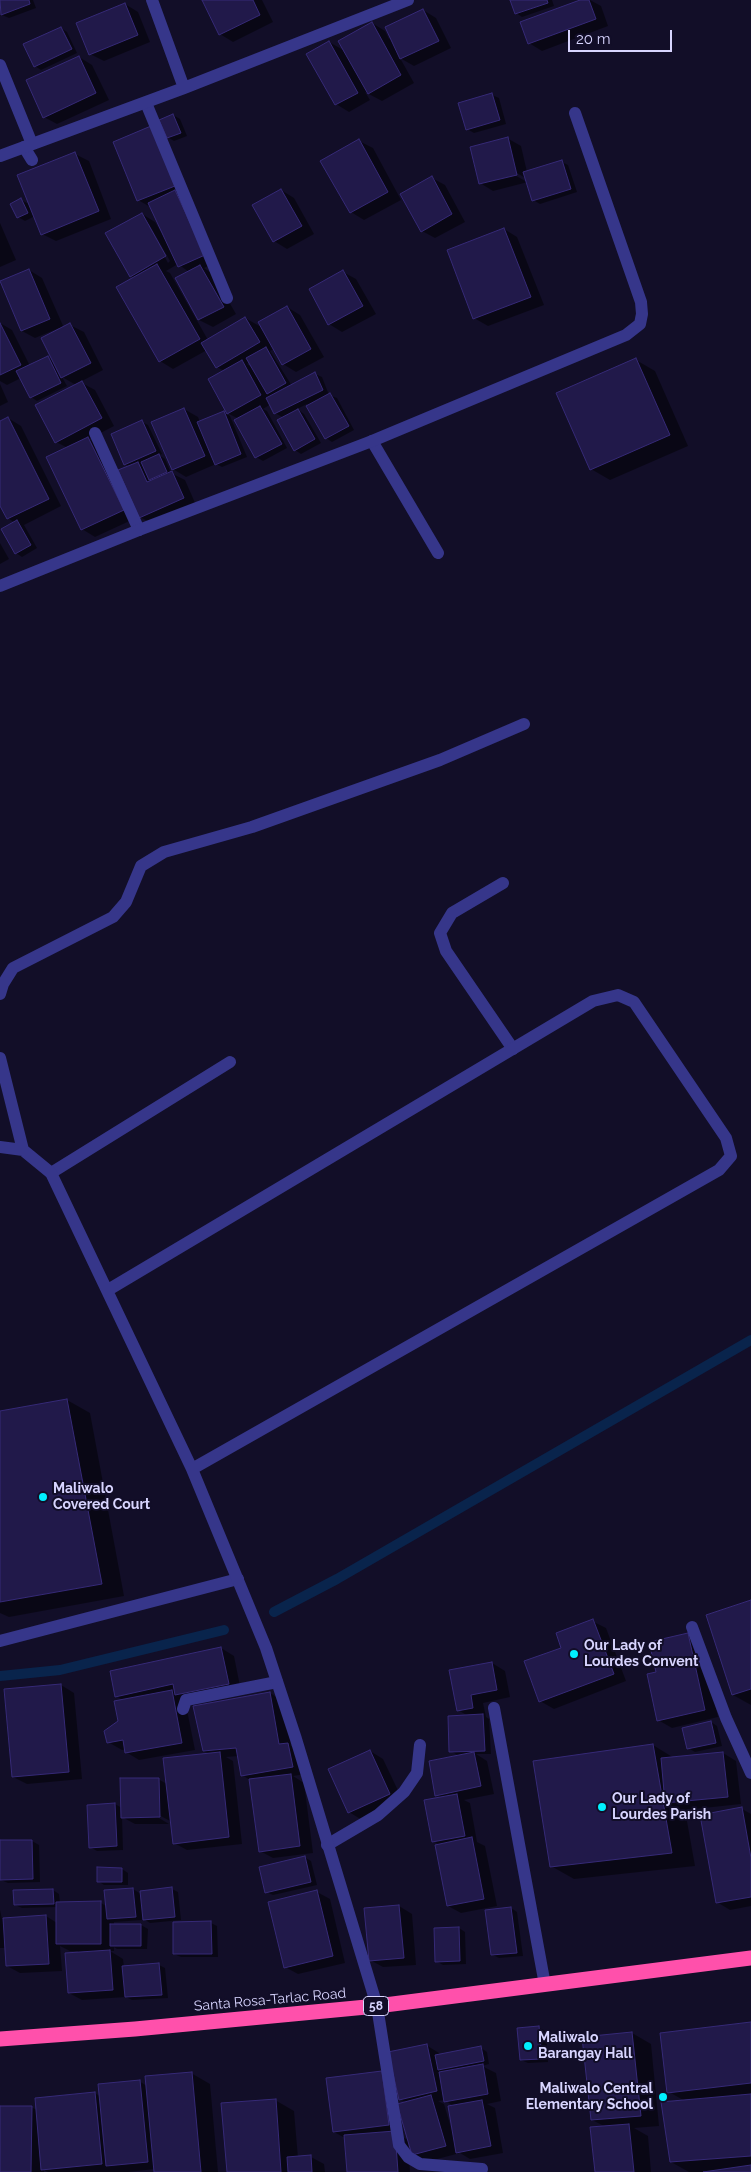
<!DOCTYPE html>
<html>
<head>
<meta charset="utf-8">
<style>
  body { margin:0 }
  #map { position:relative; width:751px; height:2172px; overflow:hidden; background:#120e28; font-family:Raleway,sans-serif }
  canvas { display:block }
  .scale { position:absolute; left:568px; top:30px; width:104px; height:22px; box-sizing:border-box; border:2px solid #d8d5ff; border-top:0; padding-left:6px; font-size:15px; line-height:18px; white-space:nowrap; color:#d8d5ff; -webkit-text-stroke:4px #120e28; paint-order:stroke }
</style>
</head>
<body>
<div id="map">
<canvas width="751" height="2172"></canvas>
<div class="scale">20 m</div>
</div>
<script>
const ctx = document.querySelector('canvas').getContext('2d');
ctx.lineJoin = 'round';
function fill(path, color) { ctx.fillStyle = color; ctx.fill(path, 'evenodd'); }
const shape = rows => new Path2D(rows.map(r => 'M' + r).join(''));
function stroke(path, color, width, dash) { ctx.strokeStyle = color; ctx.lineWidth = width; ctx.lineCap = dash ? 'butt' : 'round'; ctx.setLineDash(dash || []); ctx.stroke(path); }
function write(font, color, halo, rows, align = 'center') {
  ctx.font = font + ' Raleway,sans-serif'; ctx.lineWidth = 4; ctx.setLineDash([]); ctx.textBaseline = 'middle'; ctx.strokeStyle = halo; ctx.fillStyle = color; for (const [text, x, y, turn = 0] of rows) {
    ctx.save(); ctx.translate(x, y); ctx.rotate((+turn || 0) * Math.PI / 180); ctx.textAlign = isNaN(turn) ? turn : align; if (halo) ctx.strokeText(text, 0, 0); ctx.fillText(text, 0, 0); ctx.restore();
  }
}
fill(shape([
  [0,0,33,0,36,8,9,18,2,15],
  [203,0,262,0,273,22,233,42,220,34],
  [512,0,552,0,554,6,522,17,516,13],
  [583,0,590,0,601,6,608,26,542,51,529,43],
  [125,4,138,12,150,42,104,61,90,54],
  [423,10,436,18,451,48,414,66,400,58,414,83,382,101,365,92,370,100,349,112,336,104,308,54,329,42,345,51,372,23,385,31,389,39],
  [61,28,67,32,77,53,41,70,35,66],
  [79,57,92,65,109,100,57,124,44,117],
  [492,95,499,98,506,124,474,133,467,129],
  [173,115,180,119,187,136,174,141,164,135,218,262,204,268,213,274,236,314,213,327,199,320,177,279,189,272,178,264,166,271,170,273,208,340,245,318,263,328,287,307,300,315,324,357,296,372,283,364,274,349,270,351,292,386,315,374,322,377,329,395,337,398,354,430,332,442,326,438,307,404,297,409,304,414,321,443,301,454,295,450,284,418,275,413,271,404,263,409,267,411,287,448,263,461,256,457,236,421,239,419,229,414,210,379,224,371,217,367,207,350,173,369,160,361,135,278,131,276,142,214,155,222,161,232,163,231,152,208,138,200,151,128],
  [147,224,149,224,170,261,168,263],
  [250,362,254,369,247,364],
  [507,138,521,146,527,172,562,162,568,165,577,192,540,204,533,200,528,182,493,191,480,183],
  [512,170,527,179,527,182,511,173],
  [359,141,373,148,401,200,364,220,351,212],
  [75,154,89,161,111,219,56,241,42,234,35,216,25,221,18,217,21,200,31,205],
  [432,178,445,185,465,222,435,238,422,231],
  [281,190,294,198,314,234,287,249,274,241],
  [0,223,16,260,0,267],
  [504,229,517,237,544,305,488,326,474,318],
  [29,270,42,278,64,328,70,325,84,332,103,370,80,382,95,390,114,426,89,439,101,446,136,518,95,537,82,529,68,448,56,442,76,385,62,377,67,386,37,401,31,397,21,378,7,385,0,381,0,323,12,330,30,366,48,357,54,360,59,328,35,338,22,331],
  [343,272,356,279,376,314,342,332,329,324],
  [636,360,655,371,688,446,610,480,591,469],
  [0,384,8,402,0,406],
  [184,409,198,417,200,422,223,412,230,416,247,457,222,467,216,464,186,477,173,469],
  [8,418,21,426,61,506,24,525,37,548,22,557,16,553,15,523,8,518,0,503,0,422],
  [142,422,148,425,162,454,159,455,165,459,171,473,185,480,196,505,153,524,140,517,130,467,125,464],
  [0,543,9,559,0,564],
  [67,1400,90,1413,124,1596,9,1617,0,1613,0,1412],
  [751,1602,751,1705,733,1695],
  [592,1621,606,1628,626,1681,554,1709,540,1701,562,1648],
  [687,1634,701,1642,718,1717,672,1728,658,1720,657,1673],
  [221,1648,234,1656,241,1691,185,1700,195,1750,139,1760,126,1752,126,1749,122,1750,108,1742,119,1721,124,1701,116,1696],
  [492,1663,505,1671,510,1697,483,1703,486,1717,489,1719,491,1754,476,1754,487,1761,494,1794,464,1800,470,1803,477,1842,485,1846,497,1906,461,1913,448,1906,440,1845,433,1841,442,1798,437,1795,459,1756,451,1751,468,1716,458,1710],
  [61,1685,74,1693,82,1779,27,1784,13,1777],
  [270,1693,283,1701,291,1746,301,1752,306,1774,293,1776,304,1783,313,1853,273,1858,260,1851,250,1780,242,1775,239,1756,226,1757,233,1761,242,1844,187,1850,174,1843,172,1822,155,1813,154,1815,169,1824,135,1824,122,1817,123,1850,97,1851,90,1847,115,1804,122,1808,158,1779,167,1784,211,1755,204,1751],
  [711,1722,717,1726,722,1746,695,1752,688,1748],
  [653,1745,674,1758,723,1753,736,1761,741,1804,685,1810,695,1866,574,1879,551,1866],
  [370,1751,383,1759,403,1801,362,1820,349,1812],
  [742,1809,751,1814,751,1906,730,1910,717,1902],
  [0,1841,32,1841,39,1845,40,1882,8,1883,1,1880],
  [304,1857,311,1861,317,1885,273,1895,266,1892],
  [98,1868,122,1869,128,1873,128,1885,104,1885,98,1881],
  [133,1889,141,1894,172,1889,178,1892,181,1920,150,1923,142,1918,142,1920,114,1922,114,1925,141,1925,148,1929,147,1949,117,1949,114,1947,114,1951,110,1951,123,1959,124,1968,159,1965,165,1968,168,1998,132,2000,126,1997,82,2000,69,1993,78,1951,70,1951,60,1946,62,1971,20,1973,7,1966,6,1948,0,1948,0,1910,2,1919,46,1916,57,1923,57,1907,22,1908,15,1905,53,1890,59,1894,60,1903,100,1902,107,1907],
  [317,1892,330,1899,345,1963,298,1974,285,1967],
  [399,1906,412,1914,416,1965,383,1967,370,1960],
  [511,1908,517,1912,523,1956,499,1958,493,1955],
  [211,1923,217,1926,218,1957,181,1957,174,1954],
  [459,1928,465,1932,466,1964,443,1965,436,1961],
  [751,2023,751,2172,689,2172,671,2162,685,2101,669,2092],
  [539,2028,546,2031,548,2062,528,2063,521,2060,518,2029],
  [632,2033,651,2044,659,2126,634,2128,648,2136,651,2172,596,2172,606,2127,592,2120],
  [426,2045,439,2053,440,2056,481,2048,487,2052,489,2064,482,2066,496,2073,501,2101,487,2104,495,2108,503,2153,470,2159,460,2153,426,2162,413,2155,400,2110,395,2133,408,2140,410,2172,348,2172,345,2138,334,2132,382,2072],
  [396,2088,398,2088,400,2099,407,2103,398,2105],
  [445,2100,453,2106,454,2131,452,2131,444,2104,438,2101],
  [191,2073,210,2084,218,2172,155,2172,155,2169,128,2172,48,2172,44,2170,44,2172,0,2172,0,2107,31,2107,37,2110,95,2093,101,2097,139,2081,147,2086],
  [275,2100,294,2111,298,2158,311,2157,324,2164,325,2172,228,2172]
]), '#0007');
stroke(shape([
  [274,1612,337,1579,751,1340],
  [0,1676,60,1670,224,1630]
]), '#09244c', 10);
const building = shape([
  [0,0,29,0,30,4,1,15,0,0],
  [202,0,253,0,260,15,219,35,202,0],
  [510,0,547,0,548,3,515,14,510,0],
  [580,0,589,0,596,19,528,44,520,22,580,0],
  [125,3,138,35,89,55,76,23,125,3],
  [423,9,439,41,400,59,385,27,423,9],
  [372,22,401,75,368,94,338,41,372,22],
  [61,27,72,49,34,67,23,44,61,27],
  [329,41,358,93,335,105,306,54,329,41],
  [79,56,96,93,43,118,26,80,79,56],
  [492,93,500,120,466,130,458,103,492,93],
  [173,114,181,133,167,138,159,120,173,114],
  [151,126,175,186,137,201,113,142,151,126],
  [508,137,517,175,479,184,470,147,508,137],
  [359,139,388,192,350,213,320,161,359,139],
  [75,152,99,211,41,235,17,175,75,152],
  [562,160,571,189,532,201,523,172,562,160],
  [432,176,452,214,421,232,400,194,432,176],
  [281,189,302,226,273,242,252,205,281,189],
  [175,190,205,255,178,267,148,203,175,190],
  [21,198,28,213,17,218,10,204,21,198],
  [142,213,166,256,130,277,105,233,142,213],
  [504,228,531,297,473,319,447,250,504,228],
  [157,264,200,339,159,362,116,287,157,264],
  [200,265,224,307,198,320,175,278,200,265],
  [29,269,50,319,21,331,0,281,29,269],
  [343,270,363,306,328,325,309,289,343,270],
  [287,306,311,349,282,365,258,322,287,306],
  [245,317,260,342,216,368,201,343,245,317],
  [0,323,21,365,0,375,0,323],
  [70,323,91,363,61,378,41,338,70,323],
  [266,347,286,383,267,394,246,358,266,347],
  [48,356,61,383,30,398,16,371,48,356],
  [636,358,670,435,590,470,556,393,636,358],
  [242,360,261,395,227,414,208,379,242,360],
  [315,372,323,390,274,414,266,398,315,372],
  [82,381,102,418,55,443,35,405,82,381],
  [330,393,349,426,325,439,306,406,330,393],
  [260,406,282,444,255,458,234,420,260,406],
  [184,408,205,456,172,470,151,422,184,408],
  [298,409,315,439,294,451,277,420,298,409],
  [224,411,241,454,215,465,197,422,224,411],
  [8,417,49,499,7,519,0,506,0,421,8,417],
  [142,420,156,451,124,465,111,434,142,420],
  [88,437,124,510,81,530,46,457,88,437],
  [159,454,167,472,149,480,141,462,159,454],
  [138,462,147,482,172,471,184,498,139,518,118,470,138,462],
  [17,520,31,545,15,554,1,529,17,520],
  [67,1399,102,1584,0,1602,0,1411,67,1399],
  [751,1600,751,1689,732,1695,706,1615,751,1600],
  [593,1619,614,1674,539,1702,524,1661,561,1648,556,1633,593,1619],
  [688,1633,705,1710,657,1721,647,1674,656,1672,649,1642,688,1633],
  [221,1647,229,1684,175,1695,173,1684,115,1697,110,1671,221,1647],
  [492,1662,497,1690,471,1695,473,1708,457,1711,449,1670,492,1662],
  [61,1684,69,1772,12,1777,4,1689,61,1684],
  [172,1690,182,1743,125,1753,123,1740,107,1743,104,1731,118,1721,114,1701,172,1690],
  [270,1692,279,1744,288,1743,293,1767,241,1776,236,1748,203,1751,193,1706,270,1692],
  [483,1714,485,1751,449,1752,448,1716,483,1714],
  [711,1721,716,1743,687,1749,682,1728,711,1721],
  [653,1744,672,1853,550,1867,533,1761,653,1744],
  [370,1750,390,1794,348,1813,328,1769,370,1750],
  [220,1752,229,1837,173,1844,163,1758,220,1752],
  [474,1752,481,1786,435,1796,429,1761,474,1752],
  [723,1752,728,1797,665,1803,661,1758,723,1752],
  [291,1774,300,1846,259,1852,249,1779,291,1774],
  [120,1778,159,1778,160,1817,121,1818,120,1778],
  [457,1794,465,1836,432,1842,424,1800,457,1794],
  [115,1803,117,1846,89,1848,87,1805,115,1803],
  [742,1807,751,1858,751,1897,716,1903,700,1815,742,1807],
  [472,1837,484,1899,447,1906,435,1845,472,1837],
  [0,1840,32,1840,33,1879,0,1880,0,1840],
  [305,1856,311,1882,265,1893,259,1867,305,1856],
  [97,1867,122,1868,122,1882,97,1882,97,1867],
  [172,1887,175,1917,143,1920,140,1891,172,1887],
  [133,1888,136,1917,107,1919,104,1890,133,1888],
  [53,1889,54,1904,14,1905,13,1890,53,1889],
  [317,1890,333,1956,284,1968,268,1902,317,1890],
  [101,1901,101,1944,56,1944,56,1902,101,1901],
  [399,1905,404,1958,369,1961,364,1908,399,1905],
  [511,1907,517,1953,491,1955,485,1910,511,1907],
  [46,1915,49,1964,6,1966,3,1918,46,1915],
  [211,1921,212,1954,173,1954,173,1922,211,1921],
  [110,1924,141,1924,141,1946,110,1946,110,1924],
  [459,1927,460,1961,435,1962,434,1928,459,1927],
  [110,1950,113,1990,68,1993,65,1953,110,1950],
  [159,1963,162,1995,125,1997,122,1966,159,1963],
  [751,2022,751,2083,667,2093,660,2033,751,2022],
  [539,2026,542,2059,520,2060,517,2028,539,2026],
  [632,2032,641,2116,591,2120,582,2037,632,2032],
  [427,2044,437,2091,399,2100,388,2052,427,2044],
  [481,2046,484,2061,438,2070,435,2055,481,2046],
  [483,2064,488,2094,444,2102,439,2072,483,2064],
  [382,2071,389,2125,333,2132,326,2078,382,2071],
  [192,2072,201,2172,154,2172,145,2076,192,2072],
  [140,2080,148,2162,106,2166,98,2084,140,2080],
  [95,2092,102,2164,41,2170,35,2098,95,2092],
  [751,2094,751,2156,670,2162,661,2102,751,2094],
  [431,2095,446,2146,412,2155,397,2104,431,2095],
  [276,2099,281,2172,227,2172,221,2103,276,2099],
  [482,2100,491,2146,456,2153,448,2106,482,2100],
  [0,2106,32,2106,31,2172,0,2172,0,2106],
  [629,2124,634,2172,595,2172,590,2127,629,2124],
  [395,2131,398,2172,347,2172,344,2135,395,2131],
  [311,2155,312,2172,288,2172,287,2157,311,2155],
  [751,2165,751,2172,703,2172,751,2165]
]);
fill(building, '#21194a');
stroke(building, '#362a77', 1);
stroke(shape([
  [146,103,227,298],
  [24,147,32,160],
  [95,433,139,530],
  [372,441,438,553],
  [503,883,452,913,440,933,446,951,513,1049],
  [51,1173,230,1062],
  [0,1641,238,1579],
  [183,1709,186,1700,277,1682],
  [327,1845,378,1815,404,1792,417,1773,420,1745]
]), '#36368a', 12);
stroke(shape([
  [152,0,184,88],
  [0,65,32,144],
  [0,156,184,88,408,0],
  [0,586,139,530,372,441,626,335,640,324,642,314,641,302,575,113],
  [0,994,3,984,13,968,113,917,126,902,141,866,164,852,252,827,440,760,524,724],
  [0,1058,23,1150],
  [0,1147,23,1150,51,1173,192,1469,266,1648,296,1739,377,2006,399,2145,408,2157,420,2164,482,2169],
  [108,1290,593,1001,618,995,634,1002,726,1138,731,1156,719,1170,192,1469],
  [692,1627,726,1718,751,1773],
  [494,1708,545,1985]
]), '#36368a', 12);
stroke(shape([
  [0,2039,135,2029,377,2006,751,1958]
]), '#ff50ab', 15);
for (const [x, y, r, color] of [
  [43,1497,5,"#01f0ff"],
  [574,1654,5,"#01f0ff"],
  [602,1807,5,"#01f0ff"],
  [528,2046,5,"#01f0ff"],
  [663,2097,5,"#01f0ff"]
]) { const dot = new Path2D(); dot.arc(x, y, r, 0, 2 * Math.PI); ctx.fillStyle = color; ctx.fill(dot); stroke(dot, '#120e28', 2); }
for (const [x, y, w] of [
  [376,2006,25]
]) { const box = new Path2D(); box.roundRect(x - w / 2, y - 9.5, w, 19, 4); ctx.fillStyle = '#120e28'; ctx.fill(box); stroke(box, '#d8d5ff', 1); }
write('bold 12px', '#d8d5ff', null, [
  ["58",376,2006]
]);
write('bold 14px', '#d8d5ff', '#120e28', [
  ["Maliwalo",53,1489],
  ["Covered Court",53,1505],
  ["Our Lady of",584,1646],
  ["Lourdes Convent",584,1662],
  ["Our Lady of",612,1799],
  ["Lourdes Parish",612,1815],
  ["Maliwalo",538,2038],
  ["Barangay Hall",538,2054],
  ["Maliwalo Central",653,2089,"right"],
  ["Elementary School",653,2105,"right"]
], 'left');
write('14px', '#d8d5ff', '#120e28', [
  ["Santa Rosa-Tarlac Road",270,2000,-5]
]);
</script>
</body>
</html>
